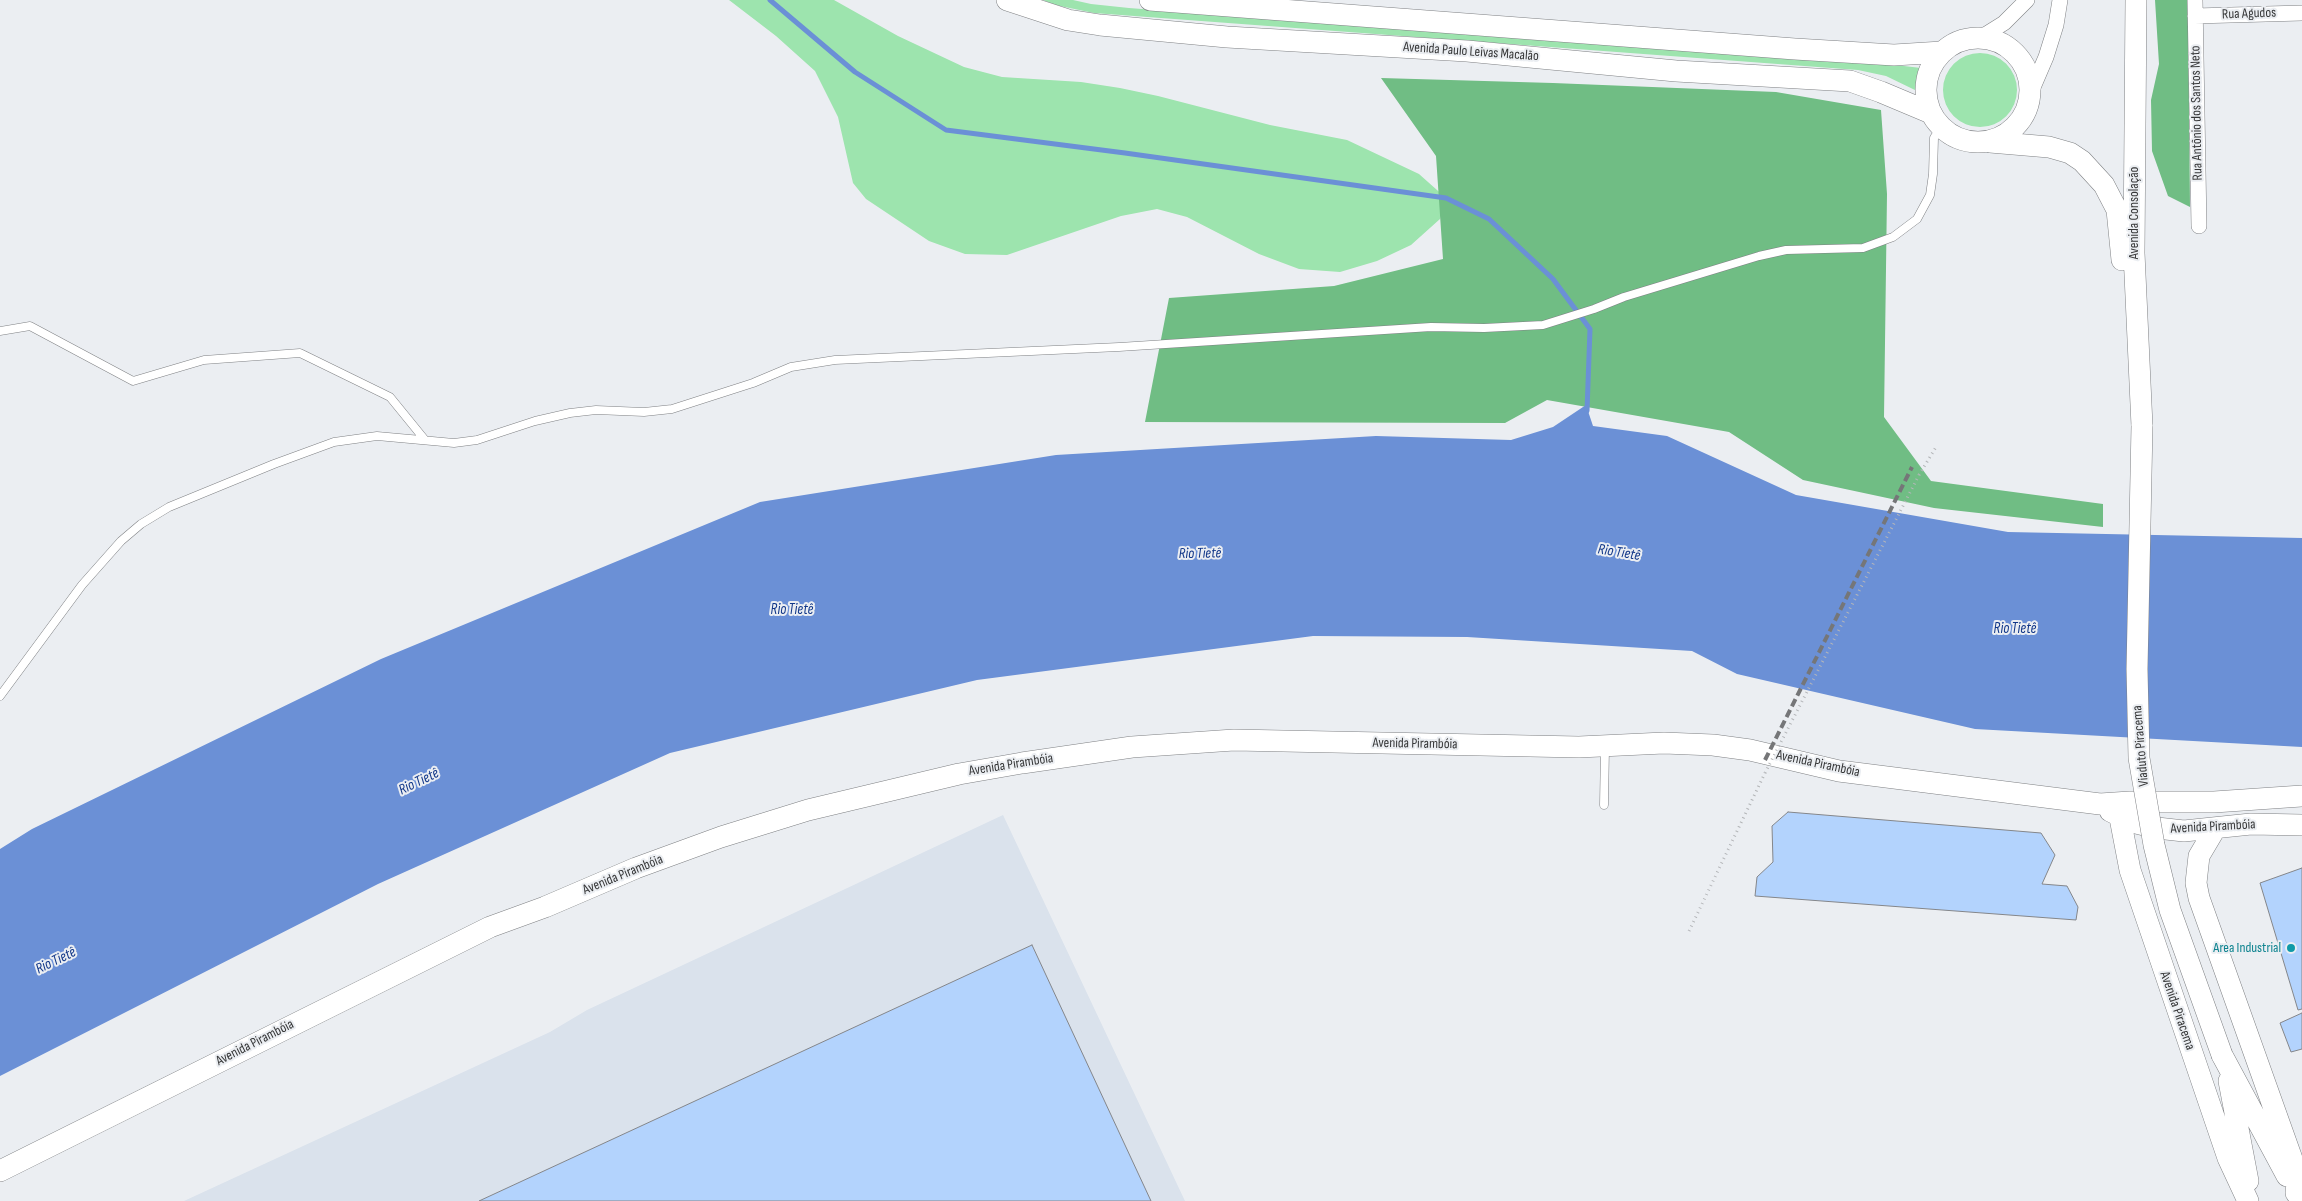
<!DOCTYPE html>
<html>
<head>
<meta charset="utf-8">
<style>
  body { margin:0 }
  canvas { display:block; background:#ebeef2 }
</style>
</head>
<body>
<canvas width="2302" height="1201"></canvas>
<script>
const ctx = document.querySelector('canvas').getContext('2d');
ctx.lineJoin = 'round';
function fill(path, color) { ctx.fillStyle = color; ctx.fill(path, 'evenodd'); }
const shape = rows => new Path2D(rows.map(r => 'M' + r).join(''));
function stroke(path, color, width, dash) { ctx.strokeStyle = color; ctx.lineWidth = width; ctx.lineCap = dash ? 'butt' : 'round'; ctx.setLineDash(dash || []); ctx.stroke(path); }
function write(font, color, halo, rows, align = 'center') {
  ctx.font = font + ' "Sofia Sans Condensed",sans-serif'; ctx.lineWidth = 4; ctx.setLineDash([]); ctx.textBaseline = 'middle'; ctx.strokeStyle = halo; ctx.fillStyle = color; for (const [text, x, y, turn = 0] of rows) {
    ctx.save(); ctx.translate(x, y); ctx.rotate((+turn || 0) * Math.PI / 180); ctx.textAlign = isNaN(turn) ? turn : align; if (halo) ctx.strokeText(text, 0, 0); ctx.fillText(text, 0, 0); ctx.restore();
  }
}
fill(shape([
  [1003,815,1185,1201,184,1201,550,1032,587,1010]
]), '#dae2ec');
fill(shape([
  [729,0,834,0,898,36,964,67,1002,77,1081,82,1120,88,1158,96,1270,125,1347,140,1419,174,1446,198,1440,219,1411,245,1377,261,1340,272,1299,269,1259,254,1187,217,1157,209,1121,216,1007,255,965,254,929,241,866,199,853,183,838,117,815,71,776,36],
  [1043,0,1073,0,1091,4,1129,8,1377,27,1853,60,1921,68,1917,91,1886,76,1858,70,1094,13,1055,5],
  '1943 90a37 37 0 1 1 74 0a37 37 0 1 1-74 0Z'
]), '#9de4ae');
fill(shape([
  [2155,0,2188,0,2190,207,2168,196,2152,151,2151,100,2159,64],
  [1381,78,1553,83,1776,92,1881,110,1887,194,1884,417,1931,481,2103,504,2103,527,1934,508,1803,480,1729,432,1547,400,1505,423,1145,422,1169,298,1334,286,1443,259,1436,156]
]), '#70bd84');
fill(shape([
  [1586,405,1593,426,1667,436,1796,495,2008,532,2302,538,2302,747,1975,729,1737,674,1692,651,1467,637,1313,636,977,680,670,753,378,884,0,1076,0,849,32,829,381,659,760,502,1056,455,1376,436,1511,440,1553,427]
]), '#6b90d6');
stroke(shape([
  [770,0,855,72,946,130,1125,153,1446,198,1489,219,1553,279,1590,329,1587,411]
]), '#6b90d6', 5);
const building = shape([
  [1788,812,2041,833,2055,855,2042,884,2067,886,2078,907,2076,920,1755,896,1757,877,1773,862,1772,826,1788,812],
  [2302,868,2302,1009,2298,1010,2260,883,2302,868],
  [1032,945,1151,1201,479,1201,1032,945],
  [2302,1013,2302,1049,2291,1052,2280,1023,2302,1013]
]);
fill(building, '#b3d3fd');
stroke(building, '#84868a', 1);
const service = shape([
  [0,331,30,326,133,381,204,360,300,353,390,397,425,440],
  [0,696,82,585,121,541,141,524,169,507,274,464,334,442,377,436,454,443,477,440,535,421,570,413,596,410,644,412,672,409,753,383,791,367,835,360,1119,347,1431,327,1484,328,1543,325,1594,309,1624,297,1759,256,1786,250,1863,248,1893,237,1917,219,1930,195,1933,174,1934,138,1941,127],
  [1604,805,1605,747]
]);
const minor = shape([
  [2195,0,2199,226],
  [2195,16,2302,13],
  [1980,38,2004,23,2027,0],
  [2031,92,2046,57,2056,25,2060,0]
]);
const secondary = shape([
  [1007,0,1068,20,1100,25,1227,37,1467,51,1676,71,1850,81,1881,92,1931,113],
  [1150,0,1795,49,1894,55,1942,52],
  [2136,0,2134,253,2142,426],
  '1926 90a52 52 0 1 1 104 0a52 52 0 1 1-104 0Z',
  [1990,142,2049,147,2070,153,2082,161,2104,185,2117,210,2122,260],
  [2130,802,2122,811,2120,818,2130,870,2228,1158,2248,1201],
  [2110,811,2132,822,2157,828,2184,831,2251,824,2302,825],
  [2215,829,2199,856,2196,883,2199,898,2297,1173,2296,1193],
  [2222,1055,2287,1176],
  [2229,1081,2248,1181],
  [0,1171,490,927,545,907,636,868,721,837,808,810,959,774,1022,763,1132,747,1234,740,1579,747,1664,743,1713,745,1750,750,1839,771,2100,804,2130,802,2214,802,2302,796]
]);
stroke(service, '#7f8184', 9);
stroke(minor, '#7f8184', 16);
stroke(secondary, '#7f8184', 22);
stroke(shape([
  [1919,475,1936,447],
  [1689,931,1765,773]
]), '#b4b6b9', 3, [1, 4]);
stroke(service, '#fff', 8);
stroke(minor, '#fff', 15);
stroke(secondary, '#fff', 21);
stroke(shape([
  [1765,760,1912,467]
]), '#757678', 4, [8, 4]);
const secondaryBridge = shape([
  [2142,426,2137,669,2139,758,2154,845,2170,910,2222,1055]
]);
stroke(secondaryBridge, '#7f8184', 22, []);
stroke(shape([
  [1765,773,1919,475]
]), '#b4b6b9', 3, [1, 4]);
stroke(secondaryBridge, '#fff', 21);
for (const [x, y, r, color] of [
  [2291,948,5,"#0f9aa8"]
]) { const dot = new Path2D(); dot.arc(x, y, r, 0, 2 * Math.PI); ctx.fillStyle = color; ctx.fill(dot); stroke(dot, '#ebeef2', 2); }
write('14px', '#363738', '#ebeef2', [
  ["Rua Agudos",2249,14,-2],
  ["Avenida Paulo Leivas Macalão",1471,52,4],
  ["Rua Antônio dos Santos Neto",2197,113,-91],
  ["Avenida Consolação",2134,213,-90],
  ["Avenida Pirambóia",1415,744,1],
  ["Viaduto Piracema",2141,746,-95],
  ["Avenida Pirambóia",1818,764,12],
  ["Avenida Pirambóia",1011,765,-9],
  ["Avenida Pirambóia",2213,827,-3],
  ["Avenida Pirambóia",623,875,-22],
  ["Avenida Piracema",2177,1011,71],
  ["Avenida Pirambóia",255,1043,-27]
]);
write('14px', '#0d838f', '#ebeef2', [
  ["Area Industrial",2281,948]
], 'right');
write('italic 15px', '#103688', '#ebeef2', [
  ["Rio Tietê",1619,553,9],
  ["Rio Tietê",1200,554,-1],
  ["Rio Tietê",792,610],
  ["Rio Tietê",2015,629],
  ["Rio Tietê",419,782,-26],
  ["Rio Tietê",56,961,-26]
]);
</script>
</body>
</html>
